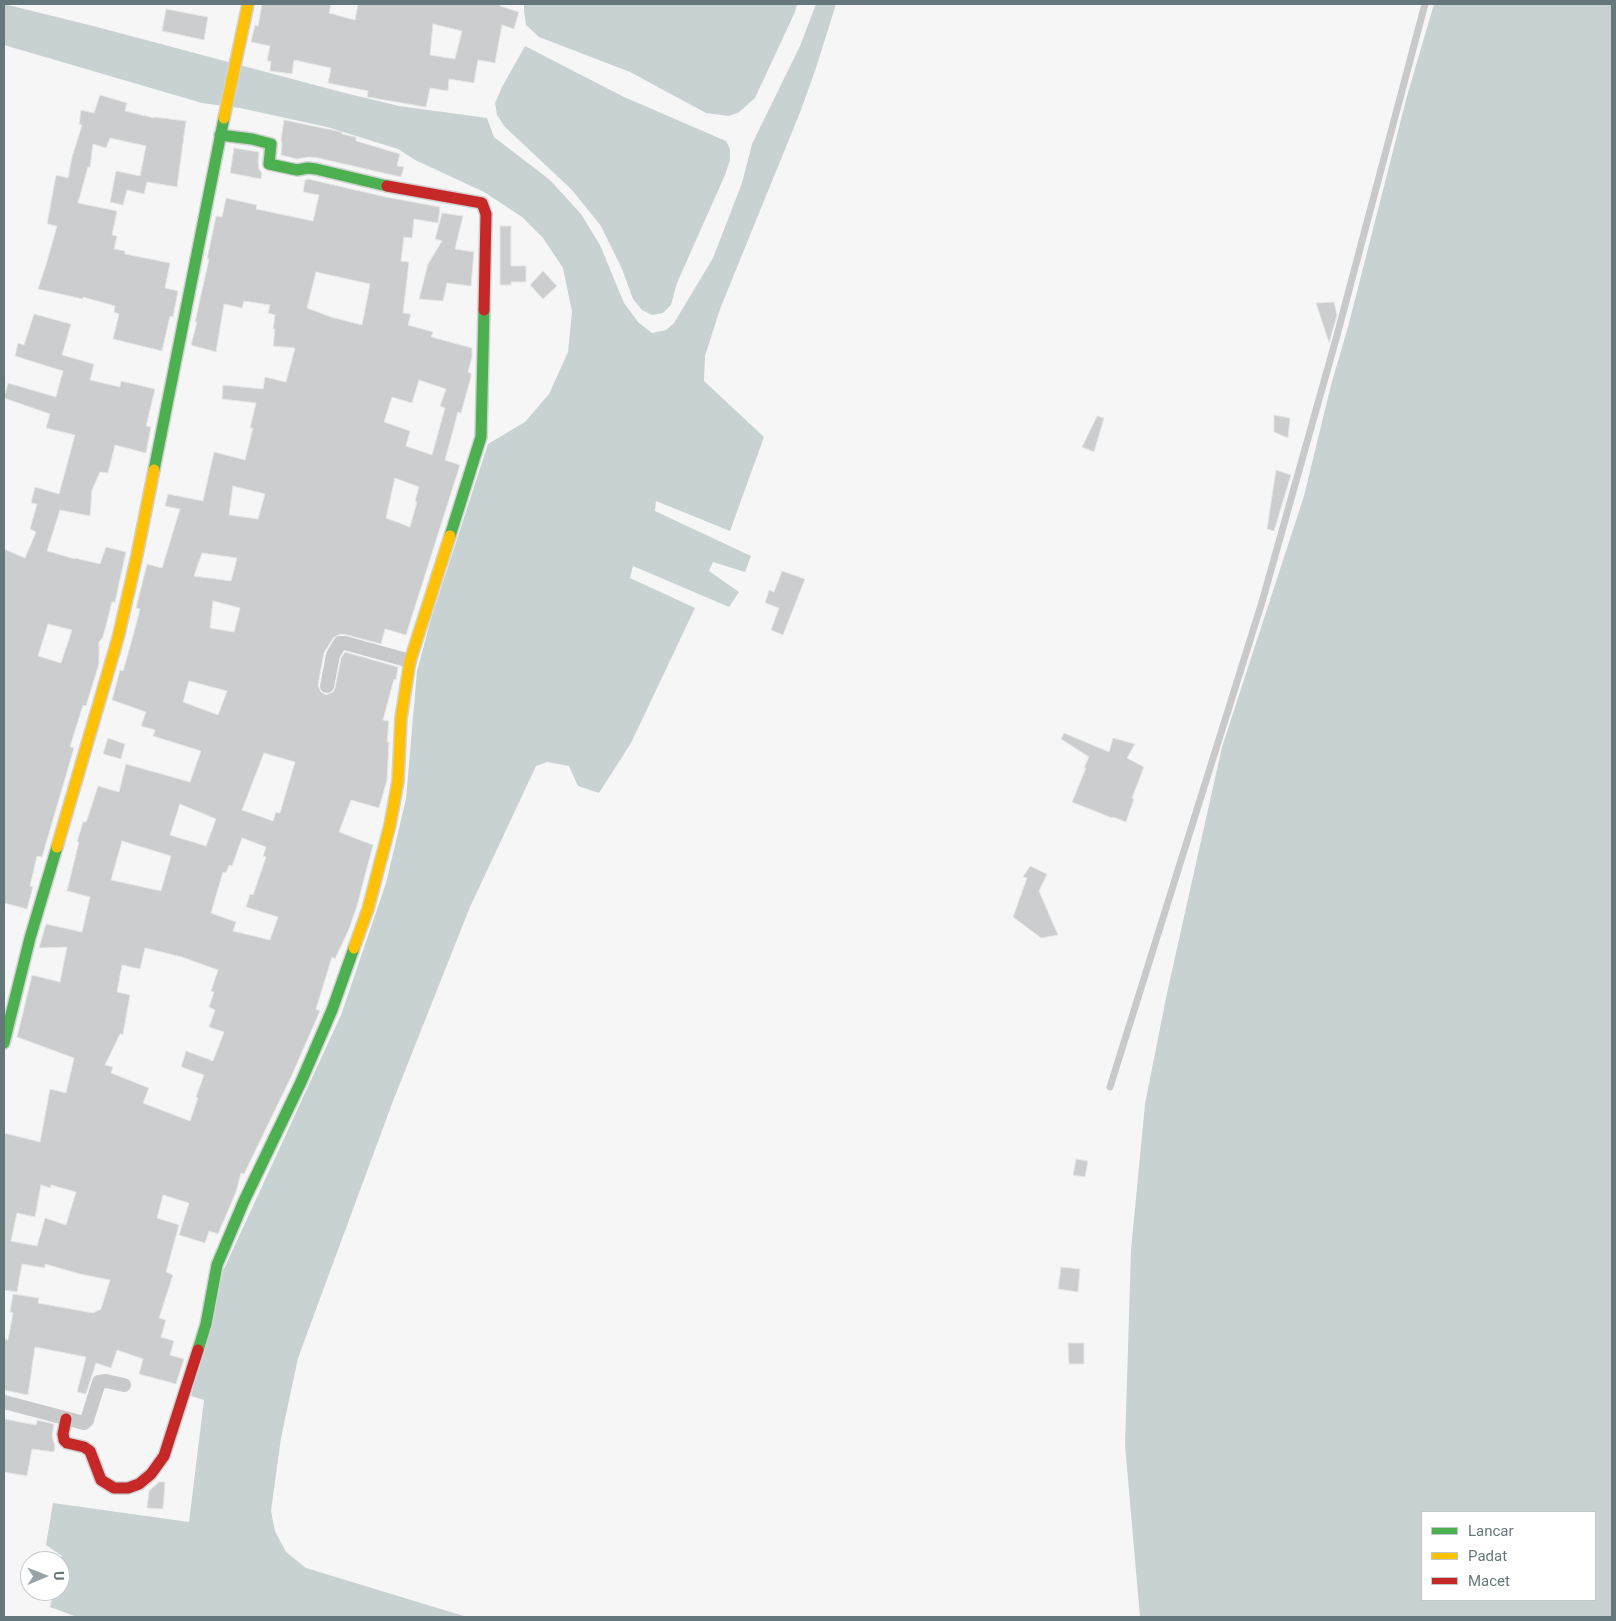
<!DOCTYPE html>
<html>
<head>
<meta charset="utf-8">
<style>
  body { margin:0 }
  #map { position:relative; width:1616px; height:1621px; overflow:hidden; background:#f6f6f6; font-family:Roboto,sans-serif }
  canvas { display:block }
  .frame { position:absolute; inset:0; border:5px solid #66777c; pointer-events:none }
  .legend { position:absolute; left:1421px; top:1511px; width:175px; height:90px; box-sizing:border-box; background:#fff; border:1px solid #c2c9cb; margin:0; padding:6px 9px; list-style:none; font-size:15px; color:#66777c }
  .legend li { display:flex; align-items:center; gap:10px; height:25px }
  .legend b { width:25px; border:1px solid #c2c9cb }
  .north { position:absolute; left:20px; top:1551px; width:50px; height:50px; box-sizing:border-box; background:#fff; border:1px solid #c2c9cb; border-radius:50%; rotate:89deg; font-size:14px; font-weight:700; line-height:20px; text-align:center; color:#66777c }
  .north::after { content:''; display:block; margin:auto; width:18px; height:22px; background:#98a3a7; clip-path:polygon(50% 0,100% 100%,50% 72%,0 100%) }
</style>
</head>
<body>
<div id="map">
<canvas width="1616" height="1621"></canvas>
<div class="frame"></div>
<ul class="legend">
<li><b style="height:6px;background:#4caf50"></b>Lancar</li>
<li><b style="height:6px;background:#ffc107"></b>Padat</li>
<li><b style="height:6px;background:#c62828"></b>Macet</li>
</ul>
<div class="north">U</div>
</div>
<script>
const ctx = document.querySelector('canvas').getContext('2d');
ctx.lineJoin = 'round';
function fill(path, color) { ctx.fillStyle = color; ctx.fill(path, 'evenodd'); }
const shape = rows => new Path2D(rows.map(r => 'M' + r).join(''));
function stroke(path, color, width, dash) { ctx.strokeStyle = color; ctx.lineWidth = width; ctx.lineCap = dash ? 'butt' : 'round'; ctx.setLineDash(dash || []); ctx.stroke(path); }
fill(shape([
  [4,4,97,27,345,93,399,106,487,118,494,137,550,180,581,214,600,245,624,303,638,322,652,333,666,330,674,323,713,258,742,183,752,144,800,46,816,4,836,4,816,68,801,110,720,309,705,356,704,381,764,437,730,531,656,501,655,511,751,556,745,572,713,562,709,571,739,592,729,607,633,566,630,578,695,608,631,743,599,793,578,786,569,766,547,762,536,766,470,907,393,1101,298,1358,281,1438,271,1511,275,1531,286,1552,306,1568,467,1617,77,1617,50,1607,54,1591,60,1591,60,1563,62,1556,46,1545,53,1503,189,1522,204,1400,191,1396,223,1271,341,1015,386,883,406,799,417,671,431,619,488,444,525,422,549,394,568,352,572,312,563,268,543,238,522,217,484,192,415,160,398,149,327,127,240,108,202,103,4,45],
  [524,4,797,4,795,12,755,98,738,113,728,116,706,113,630,72,539,37,526,25,524,11],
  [1434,4,1612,4,1612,1617,1140,1617,1125,1445,1131,1250,1145,1104,1167,993,1222,747,1304,496,1331,385,1348,327,1407,96],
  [1595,1512,1595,1600,1422,1600,1422,1512],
  [525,46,624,97,726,141,730,149,730,160,725,175,677,283,671,305,663,313,652,315,642,310,633,299,622,269,601,226,572,190,504,126,497,115,495,103,502,87]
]), '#c8d2d3');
const building = shape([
  [262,4,331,4,329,13,355,20,358,4,501,4,500,6,519,12,514,29,502,25,495,63,478,60,474,83,449,79,448,91,430,88,426,107,367,97,368,91,328,83,331,68,294,60,292,74,270,71,271,61,267,61,270,46,251,42,255,25,258,26,262,4],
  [433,24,462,31,455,59,430,55,433,24],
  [166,9,208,17,204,40,162,31,166,9],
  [100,95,127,103,125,111,154,118,154,117,186,121,177,187,147,182,144,194,127,190,123,205,110,202,116,171,140,176,146,146,110,138,106,148,93,144,90,167,88,167,78,203,117,211,112,235,117,236,114,249,125,251,125,254,170,263,165,288,178,291,173,317,170,316,162,351,113,339,119,314,114,312,115,306,83,297,83,299,38,289,46,265,57,226,47,224,56,175,68,178,72,157,82,125,79,124,81,110,94,113,100,95],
  [284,120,342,132,342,134,356,137,356,141,400,154,397,166,404,167,401,177,318,158,309,157,297,159,281,155,282,145,281,139,284,120],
  [234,148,259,152,258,163,259,169,262,173,261,179,230,173,234,148],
  [308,179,386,197,440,207,438,223,414,219,412,238,404,237,401,261,409,262,403,313,411,314,408,325,433,332,431,337,472,348,472,357,468,372,471,373,471,377,461,413,458,412,445,460,460,465,406,635,385,629,381,644,347,635,340,634,333,638,324,653,318,685,321,692,326,695,333,692,335,688,341,658,345,652,398,667,396,680,394,679,383,720,389,721,387,742,389,742,387,780,379,808,351,800,339,832,373,845,357,906,349,929,335,959,332,957,316,1009,320,1011,291,1077,244,1174,241,1173,236,1192,218,1234,209,1231,205,1243,179,1235,189,1203,163,1195,157,1218,179,1225,166,1272,173,1275,159,1318,166,1320,161,1337,174,1341,170,1355,184,1359,176,1384,139,1374,143,1359,117,1350,111,1368,96,1363,86,1394,77,1392,86,1357,35,1347,28,1395,4,1390,4,1339,8,1340,13,1313,10,1312,13,1294,39,1298,38,1303,93,1313,101,1309,110,1280,80,1274,45,1264,45,1268,22,1264,17,1292,4,1290,4,1133,40,1142,50,1089,66,1093,74,1058,17,1037,32,975,60,982,67,947,39,948,41,941,46,924,82,932,90,897,67,891,79,842,77,842,83,822,86,822,89,814,98,786,119,792,126,764,190,782,201,751,153,736,155,730,141,726,146,712,112,700,120,670,123,671,133,636,140,609,136,608,147,564,162,568,180,509,165,506,168,494,203,501,214,452,245,460,253,428,250,428,256,403,222,399,223,385,263,389,265,377,286,382,295,348,273,346,275,329,273,329,275,315,268,313,270,305,244,301,242,308,224,304,216,352,191,345,197,322,195,322,209,259,207,259,216,216,222,217,226,198,257,205,256,209,313,221,319,195,303,192,305,180,308,179],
  [316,272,370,284,362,325,331,317,307,308,316,272],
  [419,380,446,389,440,406,445,408,432,455,406,446,410,431,384,422,392,397,412,403,419,380],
  [395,478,419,487,415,501,417,502,410,527,386,518,395,478],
  [233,486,265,494,258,519,229,515,233,486],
  [202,553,237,558,231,581,194,576,202,553],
  [213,601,240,608,234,632,210,628,213,601],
  [189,681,227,691,218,715,183,702,189,681],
  [264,753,295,762,280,813,276,812,273,821,242,810,264,753],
  [180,804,216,819,206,846,170,835,180,804],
  [242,838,266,847,263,856,266,857,253,895,250,894,246,907,278,917,270,940,233,931,236,922,211,913,223,872,226,873,229,865,232,866,242,838],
  [122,841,171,856,161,891,111,880,122,841],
  [145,948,182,957,218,970,211,991,214,992,209,1007,215,1010,209,1027,224,1032,213,1061,186,1051,181,1067,204,1075,196,1097,198,1098,190,1121,143,1103,149,1088,111,1073,113,1067,105,1065,120,1034,123,1034,130,995,117,992,122,965,140,969,145,948],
  [41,1185,50,1188,51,1185,76,1192,66,1225,45,1218,37,1246,11,1241,17,1213,35,1217,41,1185],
  [442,213,463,216,455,249,474,252,471,286,447,283,443,301,419,299,428,264,442,241,435,239,442,213],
  [500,226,511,226,511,266,526,266,526,282,511,282,511,285,500,285,500,226],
  [543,271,557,286,543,299,530,285,543,271],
  [1334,302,1337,315,1329,343,1316,303,1334,302],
  [34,314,71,324,62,355,94,364,90,380,120,387,121,381,155,389,146,426,151,427,146,453,115,445,108,473,100,472,92,490,90,516,60,510,47,551,75,559,75,558,100,564,106,547,126,552,115,602,112,602,103,637,99,642,99,664,86,706,83,705,70,747,74,748,42,857,37,856,30,886,33,887,27,909,4,903,4,549,25,558,36,532,30,529,37,504,31,503,35,487,59,494,75,435,46,428,50,414,4,398,8,383,56,397,63,371,15,356,18,343,24,345,34,314],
  [48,624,72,630,61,663,38,656,48,624],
  [1274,415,1290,418,1288,438,1274,432,1274,415],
  [1097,416,1104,418,1094,452,1082,447,1097,416],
  [1276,470,1291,475,1274,531,1267,529,1276,470],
  [782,571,805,579,783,635,771,630,779,608,765,603,769,590,774,592,782,571],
  [1064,733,1109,752,1113,738,1135,744,1127,758,1144,767,1132,798,1134,799,1126,822,1113,817,1112,818,1072,802,1086,768,1084,768,1089,757,1061,739,1064,733],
  [108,738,125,744,121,759,103,754,108,738],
  [1030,866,1047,874,1039,891,1058,935,1041,938,1013,917,1027,878,1023,877,1030,866],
  [1076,1159,1088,1161,1085,1177,1073,1175,1076,1159],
  [1061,1267,1080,1269,1078,1292,1058,1289,1061,1267],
  [1068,1343,1084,1343,1084,1364,1069,1364,1068,1343],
  [4,1419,36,1425,37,1420,54,1424,52,1436,55,1446,54,1452,32,1449,27,1476,4,1472,4,1419],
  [159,1482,165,1482,163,1509,147,1508,149,1491,159,1482]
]);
fill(building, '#cccdce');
stroke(building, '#e6e6e6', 1);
const fast = shape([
  [220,135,252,139,271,144,269,164,297,170,308,168,316,169,387,186],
  [154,470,224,118],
  [450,536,481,437,484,310],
  [4,1043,30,938,57,847],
  [198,1350,206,1324,217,1265,244,1201,301,1082,332,1010,354,948]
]);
const slow = shape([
  [224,118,248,4],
  [57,847,118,638,136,560,154,470],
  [354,948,368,909,390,825,398,781,401,718,410,661,450,536]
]);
const jam = shape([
  [387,186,482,203,486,214,484,310],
  [66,1419,63,1434,64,1440,67,1443,84,1447,90,1451,101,1480,114,1488,128,1488,139,1484,151,1474,164,1456,198,1350]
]);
stroke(fast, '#d1d2d3', 14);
stroke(slow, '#d1d2d3', 14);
stroke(jam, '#d1d2d3', 14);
stroke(shape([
  [1110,1087,1262,602,1336,339,1425,4]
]), '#c7c9ca', 7);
stroke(shape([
  [327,686,333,655,340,643,345,643,410,661],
  [4,1402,84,1423,87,1420,99,1382,106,1381,124,1385]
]), '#c7c9ca', 14);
stroke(fast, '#4caf50', 11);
stroke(slow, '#ffc107', 11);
stroke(jam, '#c62828', 11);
</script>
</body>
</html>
